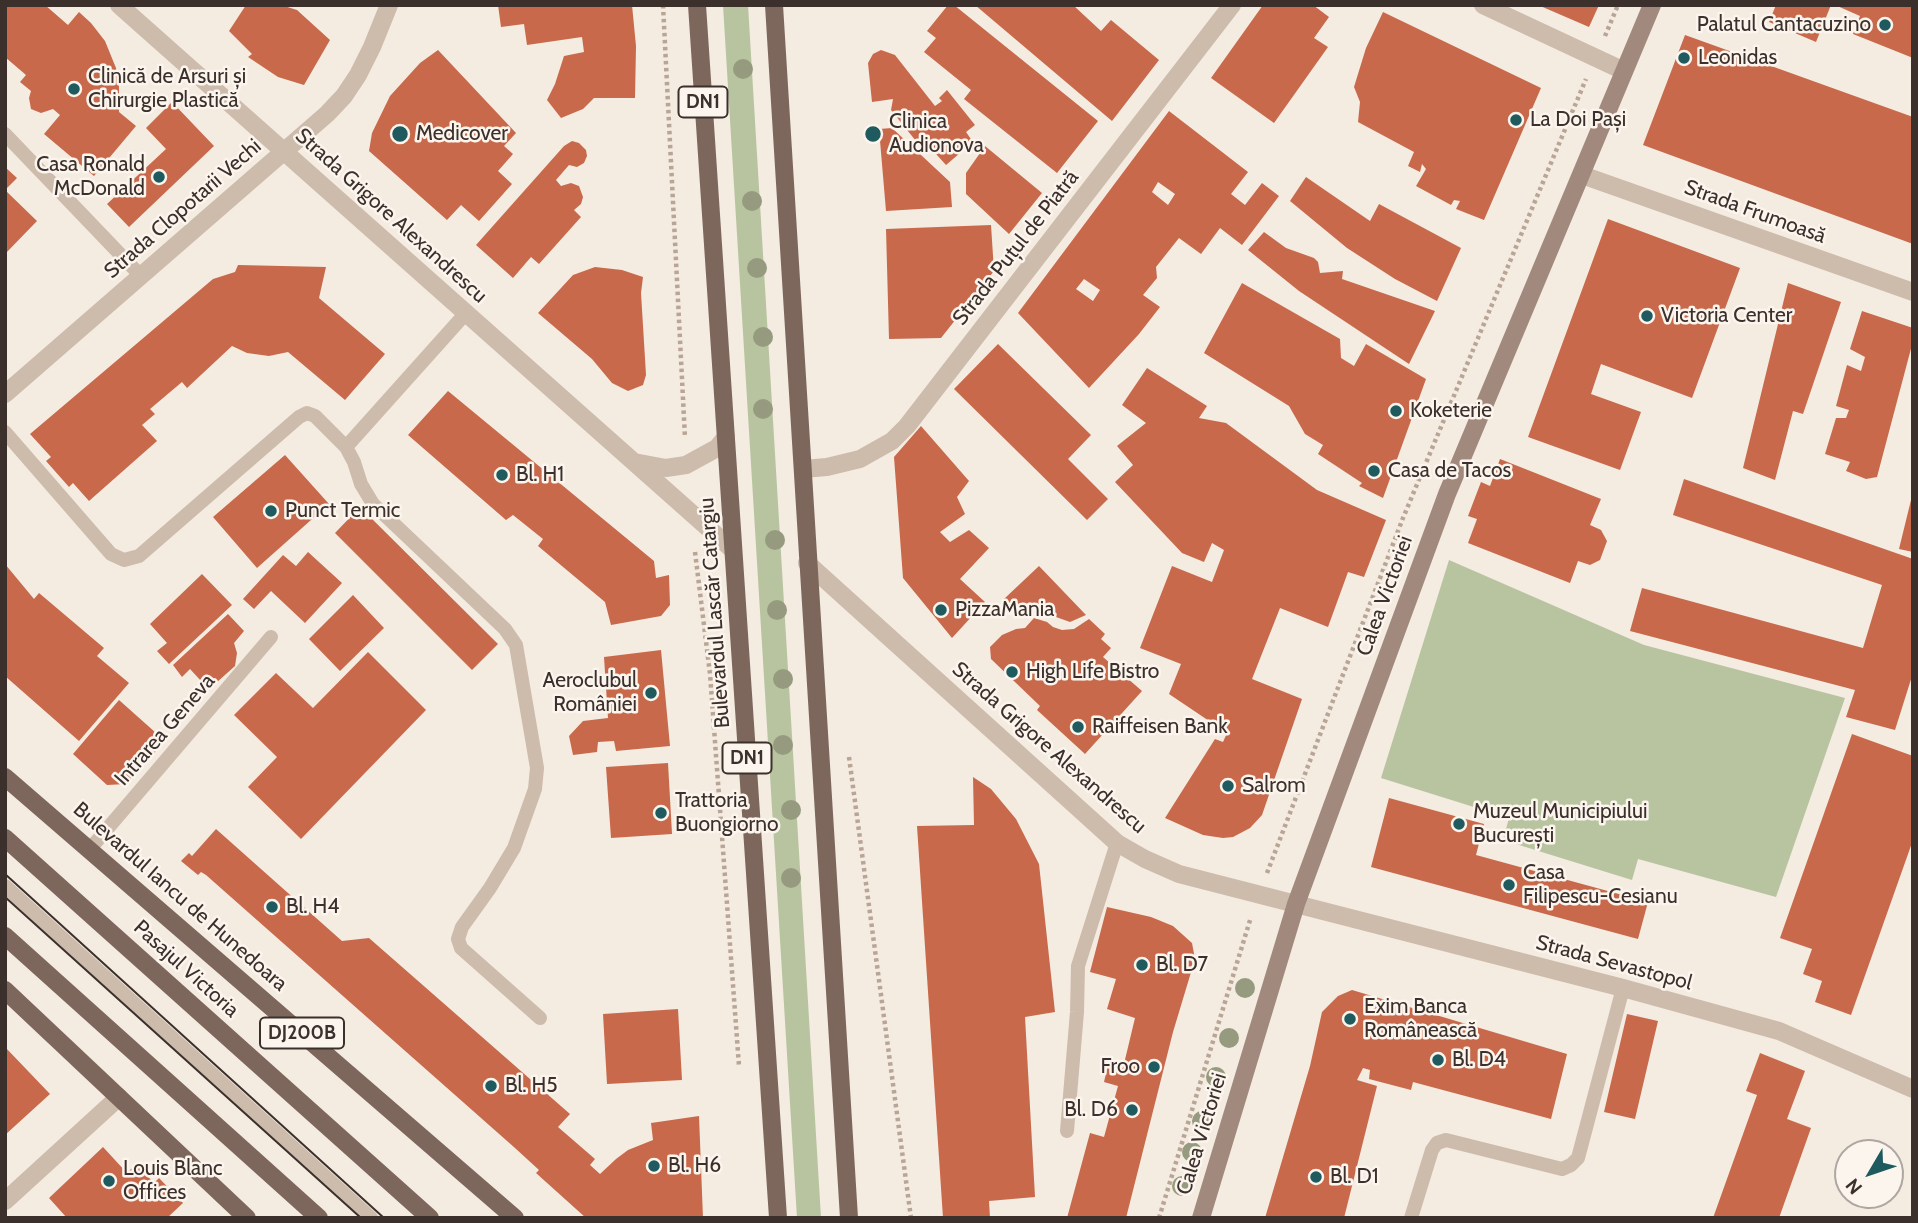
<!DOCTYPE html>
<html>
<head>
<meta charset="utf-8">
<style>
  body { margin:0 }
  #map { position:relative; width:1918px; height:1223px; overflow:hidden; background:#f4ebe1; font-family:Cabin,sans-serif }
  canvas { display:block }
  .frame { position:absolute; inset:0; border:7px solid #3b302b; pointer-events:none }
  .north { position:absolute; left:1834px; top:1139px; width:70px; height:70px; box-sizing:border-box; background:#fbf5ee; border:2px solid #aea6a0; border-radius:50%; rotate:231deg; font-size:19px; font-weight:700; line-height:28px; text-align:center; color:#3b302b }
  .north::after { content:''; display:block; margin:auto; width:24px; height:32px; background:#1f5a5e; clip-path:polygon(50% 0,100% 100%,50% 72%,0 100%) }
</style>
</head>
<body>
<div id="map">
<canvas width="1918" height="1223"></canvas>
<div class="frame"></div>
<div class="north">N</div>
</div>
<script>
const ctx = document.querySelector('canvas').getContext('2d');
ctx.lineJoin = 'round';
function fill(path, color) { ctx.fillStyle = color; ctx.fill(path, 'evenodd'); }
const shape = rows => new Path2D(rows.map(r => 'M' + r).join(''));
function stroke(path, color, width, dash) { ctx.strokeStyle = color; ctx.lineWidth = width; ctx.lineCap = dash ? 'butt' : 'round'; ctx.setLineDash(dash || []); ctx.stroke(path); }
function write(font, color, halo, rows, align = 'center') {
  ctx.font = font + ' Cabin,sans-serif'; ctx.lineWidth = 5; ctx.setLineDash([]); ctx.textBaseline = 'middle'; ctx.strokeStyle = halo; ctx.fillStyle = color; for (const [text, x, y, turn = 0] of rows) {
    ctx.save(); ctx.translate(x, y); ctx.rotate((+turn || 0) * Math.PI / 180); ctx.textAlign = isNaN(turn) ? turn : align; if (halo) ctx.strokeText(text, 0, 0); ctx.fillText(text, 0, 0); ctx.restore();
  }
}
fill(shape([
  [723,5,748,5,821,1218,797,1218],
  [1449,560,1644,645,1845,698,1776,897,1638,859,1632,880,1503,840,1509,818,1381,778]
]), '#b8c4a0');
fill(shape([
  [7,5,45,5,68,25,79,12,91,23,105,41,116,68,119,87,119,112,136,126,94,176,44,134,60,115,53,109,41,113,31,109,29,98,31,91,20,82,26,75,5,57,5,8],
  [246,5,281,5,297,10,330,40,304,85,278,77,248,57,252,54,229,31],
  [498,5,632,5,636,46,635,98,594,98,583,109,561,118,547,100,555,84,564,56,584,52,582,37,527,45,524,24,501,27],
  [948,5,954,5,1098,121,1057,173,964,99,971,90,924,52,936,38,927,31],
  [975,5,1073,5,1101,31,1111,20,1159,60,1112,121],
  [1263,5,1313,5,1329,17,1314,38,1328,47,1274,123,1211,78],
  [1538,5,1599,5,1589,27],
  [1776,5,1831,5,1816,42,1769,22],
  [1835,5,1913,5,1913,58,1853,34,1860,16],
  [1383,12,1541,88,1484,220,1456,209,1460,201,1454,200,1451,205,1416,186,1426,169,1422,164,1420,172,1408,166,1414,152,1358,122,1360,102,1354,87,1366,48],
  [1685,35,1913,117,1913,244,1643,145],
  [438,50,516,133,504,146,513,154,498,171,512,184,479,221,461,205,447,220,369,151,372,133,390,96,420,63],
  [881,50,895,55,935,106,942,101,939,98,947,90,975,125,966,132,973,142,946,165,936,154,924,151,891,110,893,99,872,102,868,63,873,54],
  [172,102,214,146,129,227,107,204,166,149,146,128],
  [1169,111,1248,172,1231,194,1245,205,1262,183,1279,196,1242,245,1220,228,1201,254,1179,238,1156,267,1157,278,1143,295,1160,307,1139,334,1089,388,1018,313],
  [1158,182,1175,194,1168,205,1152,192],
  [1084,279,1100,290,1093,301,1076,289],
  [892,128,950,182,952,207,886,211,879,129],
  [572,141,579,143,586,150,587,156,584,163,577,167,569,165,556,180,561,186,571,183,579,186,583,197,581,204,574,210,581,217,539,264,531,257,513,278,476,245,564,146],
  [985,146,1042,193,1009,234,966,194,966,173],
  [5,167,17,178,5,190],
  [1306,177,1370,221,1379,204,1461,248,1437,301,1395,279,1347,248,1290,201],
  [5,190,37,221,5,254],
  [1608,219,1740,268,1692,398,1601,364,1591,394,1641,412,1620,470,1528,437],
  [991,225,994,271,941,338,889,339,886,229],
  [1264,232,1286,248,1314,258,1318,262,1320,273,1343,271,1342,279,1435,311,1409,364,1299,291,1248,250],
  [238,265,326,267,319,298,385,354,345,400,288,352,269,356,247,353,232,346,187,388,182,382,150,409,155,414,142,425,157,441,89,501,73,483,69,487,46,461,51,457,30,434,213,279,235,272],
  [595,267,622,270,643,277,641,293,646,375,643,385,628,391,612,383,592,359,538,313,573,275],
  [1242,283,1340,339,1341,358,1354,366,1366,344,1426,379,1383,498,1359,486,1362,483,1318,454,1323,445,1305,434,1289,406,1204,353],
  [1788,283,1841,302,1803,414,1793,411,1775,480,1743,468],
  [1862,311,1913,328,1913,341,1877,477,1866,479,1846,471,1850,462,1825,454,1836,418,1846,418,1849,410,1836,406,1847,365,1861,371,1865,357,1850,349],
  [998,344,1091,435,1068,459,1108,499,1087,520,954,389],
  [1147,368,1207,406,1199,418,1226,423,1317,490,1386,520,1364,577,1348,572,1328,627,1280,608,1252,679,1302,699,1262,815,1250,828,1233,837,1223,838,1203,835,1165,818,1215,739,1223,742,1227,733,1169,694,1181,664,1140,648,1172,566,1212,582,1224,550,1212,543,1204,562,1182,553,1115,482,1133,465,1117,446,1146,423,1122,405],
  [448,391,654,561,656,578,669,575,670,605,661,616,611,625,605,602,538,546,543,539,513,515,506,520,408,435],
  [921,426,969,481,957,497,965,514,940,532,950,542,969,530,989,548,960,579,985,602,952,638,903,578,894,457],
  [285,455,329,504,257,568,213,517],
  [1500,459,1601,499,1590,525,1601,530,1607,541,1600,560,1590,565,1578,561,1570,583,1468,543,1477,519,1468,516,1481,482,1490,486],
  [1684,479,1913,559,1913,673,1895,730,1846,717,1855,690,1630,631,1642,588,1863,648,1882,585,1673,515],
  [1911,500,1913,501,1913,552,1899,549],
  [360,507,498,644,472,670,335,533],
  [308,552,342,583,305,623,271,591,254,609,243,599,283,555,296,566],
  [5,564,34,599,39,593,104,648,97,656,129,683,79,741,5,676],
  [1039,566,1086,615,1070,622,1056,617,1046,608,1039,608,1034,603,1020,616,1004,599],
  [202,574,232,605,169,664,157,651,167,643,150,624],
  [353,595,384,628,340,671,309,639],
  [228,614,244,631,234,643,237,653,235,666,216,683,208,677,202,682,190,669,182,677,173,665],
  [1034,618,1047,622,1053,627,1062,630,1074,629,1089,619,1105,634,1101,639,1111,648,1103,657,1142,691,1085,754,1037,710,1040,706,991,659,990,647,1002,635,1016,629,1025,628],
  [661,650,670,746,616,751,614,741,598,742,597,752,573,755,569,736,583,721,608,718,604,657],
  [368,652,426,710,301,839,248,787,277,757,234,715,276,673,313,708],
  [119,700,165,741,126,784,107,785,73,754],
  [1852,734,1913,756,1913,840,1851,1015,1815,1002,1822,981,1803,974,1812,949,1780,938],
  [668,763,672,834,611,838,606,767],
  [973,777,991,789,1016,819,1039,864,1055,1012,1025,1017,1035,1197,989,1201,990,1218,943,1218,917,826,974,825],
  [1389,798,1484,824,1476,855,1648,902,1638,939,1371,867],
  [216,829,342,941,369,938,570,1114,558,1127,595,1159,590,1165,600,1174,616,1159,628,1150,653,1140,651,1123,699,1116,703,1218,586,1218,536,1173,539,1170,515,1148,206,875,201,872,198,875,181,861,189,853,192,856],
  [1107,907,1151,917,1173,926,1192,943,1195,959,1173,1032,1126,1218,1067,1218,1090,1133,1104,1137,1118,1086,1104,1082,1108,1065,1123,1068,1135,1018,1107,1009,1116,979,1090,972],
  [1352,990,1567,1054,1551,1119,1413,1082,1411,1090,1369,1079,1370,1070,1363,1068,1357,1080,1377,1086,1344,1218,1265,1218,1310,1066,1322,1012,1338,996],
  [678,1009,682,1080,607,1084,603,1014],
  [1627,1014,1658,1021,1635,1119,1604,1112],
  [5,1047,50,1094,5,1135],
  [1760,1053,1805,1071,1787,1119,1811,1128,1779,1218,1713,1218,1757,1095,1746,1091],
  [103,1147,127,1173,136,1164,154,1183,159,1178,183,1203,167,1218,67,1218,49,1198]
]), '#c8694b');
stroke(shape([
  [663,5,685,438],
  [1605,36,1618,5],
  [695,552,710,674,739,1066],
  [849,757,911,1218],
  [1267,873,1403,518,1586,79],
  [1159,1218,1251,917]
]), '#b9a596', 4.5, [3.5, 3.5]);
stroke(shape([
  [5,134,141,276],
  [5,432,111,554,124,560,139,556,299,417,307,413,315,416,346,447,354,462,361,484,373,504,505,629,516,645,537,768,535,789,514,848,490,888,462,927,458,939,461,948,540,1018],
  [346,447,466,313],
  [90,849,271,637],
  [5,886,371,1218],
  [1067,1131,1077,1012,1078,966,1117,843],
  [1411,1218,1432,1150,1437,1143,1446,1140,1562,1169,1571,1165,1578,1158,1623,988]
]), '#cdbbac', 14);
stroke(shape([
  [119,5,733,550],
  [1483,5,1624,71],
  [1582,175,1913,292],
  [5,394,327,114,344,96,358,75,372,47,389,5],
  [634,462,666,468,686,465,717,448,726,437],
  [803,469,827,467,860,459,892,441,907,426,1232,5],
  [5,1201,119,1097]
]), '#cdbbac', 18);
stroke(shape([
  [807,563,1117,843,1145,859,1179,874,1623,988,1779,1031,1913,1089]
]), '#cdbbac', 18);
stroke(shape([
  [1201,1218,1296,904,1447,494,1652,5]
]), '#a18a7d', 18);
stroke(shape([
  [697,5,778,1218],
  [774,5,849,1218],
  [5,777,515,1218],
  [5,838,430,1218],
  [5,936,319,1218],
  [5,990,247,1218]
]), '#7d675c', 18);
stroke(shape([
  [5,874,384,1218],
  [5,897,361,1218]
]), '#3b302b', 2);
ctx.fillStyle = '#969b7f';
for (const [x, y] of [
  [743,69],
  [752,201],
  [757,268],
  [763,337],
  [763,409],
  [775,540],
  [777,610],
  [783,679],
  [783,745],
  [791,810],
  [791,878],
  [1245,988],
  [1229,1038],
  [1216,1077],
  [1202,1121],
  [1192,1152],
  [1182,1186]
]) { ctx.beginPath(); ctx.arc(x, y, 10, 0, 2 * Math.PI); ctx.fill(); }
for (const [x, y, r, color] of [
  [1885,25,7,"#1f5a5e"],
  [1684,58,7,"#1f5a5e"],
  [74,89,7,"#1f5a5e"],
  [1516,120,7,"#1f5a5e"],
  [400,134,9,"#1f5a5e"],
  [873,134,9,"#1f5a5e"],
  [159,177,7,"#1f5a5e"],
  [1647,316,7,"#1f5a5e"],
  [1396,411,7,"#1f5a5e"],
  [1374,471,7,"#1f5a5e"],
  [502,475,7,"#1f5a5e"],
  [271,511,7,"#1f5a5e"],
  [941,610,7,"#1f5a5e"],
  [1012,672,7,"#1f5a5e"],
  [651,693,7,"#1f5a5e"],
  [1078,727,7,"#1f5a5e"],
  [1228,786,7,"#1f5a5e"],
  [661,813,7,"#1f5a5e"],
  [1459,824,7,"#1f5a5e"],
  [1509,885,7,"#1f5a5e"],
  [272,907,7,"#1f5a5e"],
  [1142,965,7,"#1f5a5e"],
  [1350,1019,7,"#1f5a5e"],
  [1438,1060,7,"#1f5a5e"],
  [1154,1067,7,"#1f5a5e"],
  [491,1086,7,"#1f5a5e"],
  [1132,1110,7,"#1f5a5e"],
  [654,1166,7,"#1f5a5e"],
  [1316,1177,7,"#1f5a5e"],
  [109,1181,7,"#1f5a5e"]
]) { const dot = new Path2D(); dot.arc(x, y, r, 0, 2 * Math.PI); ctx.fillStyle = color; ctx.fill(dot); stroke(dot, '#fbf5ee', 2.5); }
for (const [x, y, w] of [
  [703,102,49],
  [747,758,49],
  [302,1033,84]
]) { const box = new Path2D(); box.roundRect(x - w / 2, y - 15.5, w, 31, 5); ctx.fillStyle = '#fbf5ee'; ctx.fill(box); stroke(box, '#3b302b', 2); }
write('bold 19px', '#3b302b', null, [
  ["DN1",703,102],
  ["DN1",747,758],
  ["DJ200B",302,1033]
]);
write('21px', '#3b302b', '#fbf5ee', [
  ["Palatul Cantacuzino",1871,25,"right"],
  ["Leonidas",1698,58],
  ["Clinică de Arsuri și",88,77],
  ["Chirurgie Plastică",88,101],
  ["La Doi Pași",1530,120],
  ["Clinica",889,122],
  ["Audionova",889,146],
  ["Medicover",416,134],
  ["Casa Ronald",145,165,"right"],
  ["McDonald",145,189,"right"],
  ["Victoria Center",1661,316],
  ["Koketerie",1410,411],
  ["Casa de Tacos",1388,471],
  ["Bl. H1",516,475],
  ["Punct Termic",285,511],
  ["PizzaMania",955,610],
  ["High Life Bistro",1026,672],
  ["Aeroclubul",637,681,"right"],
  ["României",637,705,"right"],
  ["Raiffeisen Bank",1092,727],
  ["Salrom",1242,786],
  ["Trattoria",675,801],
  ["Buongiorno",675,825],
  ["Muzeul Municipiului",1473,812],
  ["București",1473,836],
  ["Casa",1523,873],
  ["Filipescu-Cesianu",1523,897],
  ["Bl. H4",286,907],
  ["Bl. D7",1156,965],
  ["Exim Banca",1364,1007],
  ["Românească",1364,1031],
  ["Bl. D4",1452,1060],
  ["Froo",1140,1067,"right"],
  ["Bl. H5",505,1086],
  ["Bl. D6",1118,1110,"right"],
  ["Bl. H6",668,1166],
  ["Louis Blanc",123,1169],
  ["Offices",123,1193],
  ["Bl. D1",1330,1177]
], 'left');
write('21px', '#3b302b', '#fbf5ee', [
  ["Strada Clopotarii Vechi",183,209,-41],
  ["Strada Frumoasă",1755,212,20],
  ["Strada Grigore Alexandrescu",391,216,42],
  ["Strada Puțul de Piatră",1016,248,-52],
  ["Calea Victoriei",1385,596,-70],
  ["Bulevardul Lascăr Catargiu",715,613,-94],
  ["Intrarea Geneva",165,730,-49],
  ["Strada Grigore Alexandrescu",1049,748,41],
  ["Bulevardul Iancu de Hunedoara",180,897,41],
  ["Strada Sevastopol",1614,963,15],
  ["Pasajul Victoria",186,969,42],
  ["Calea Victoriei",1202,1134,-73]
]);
</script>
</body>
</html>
